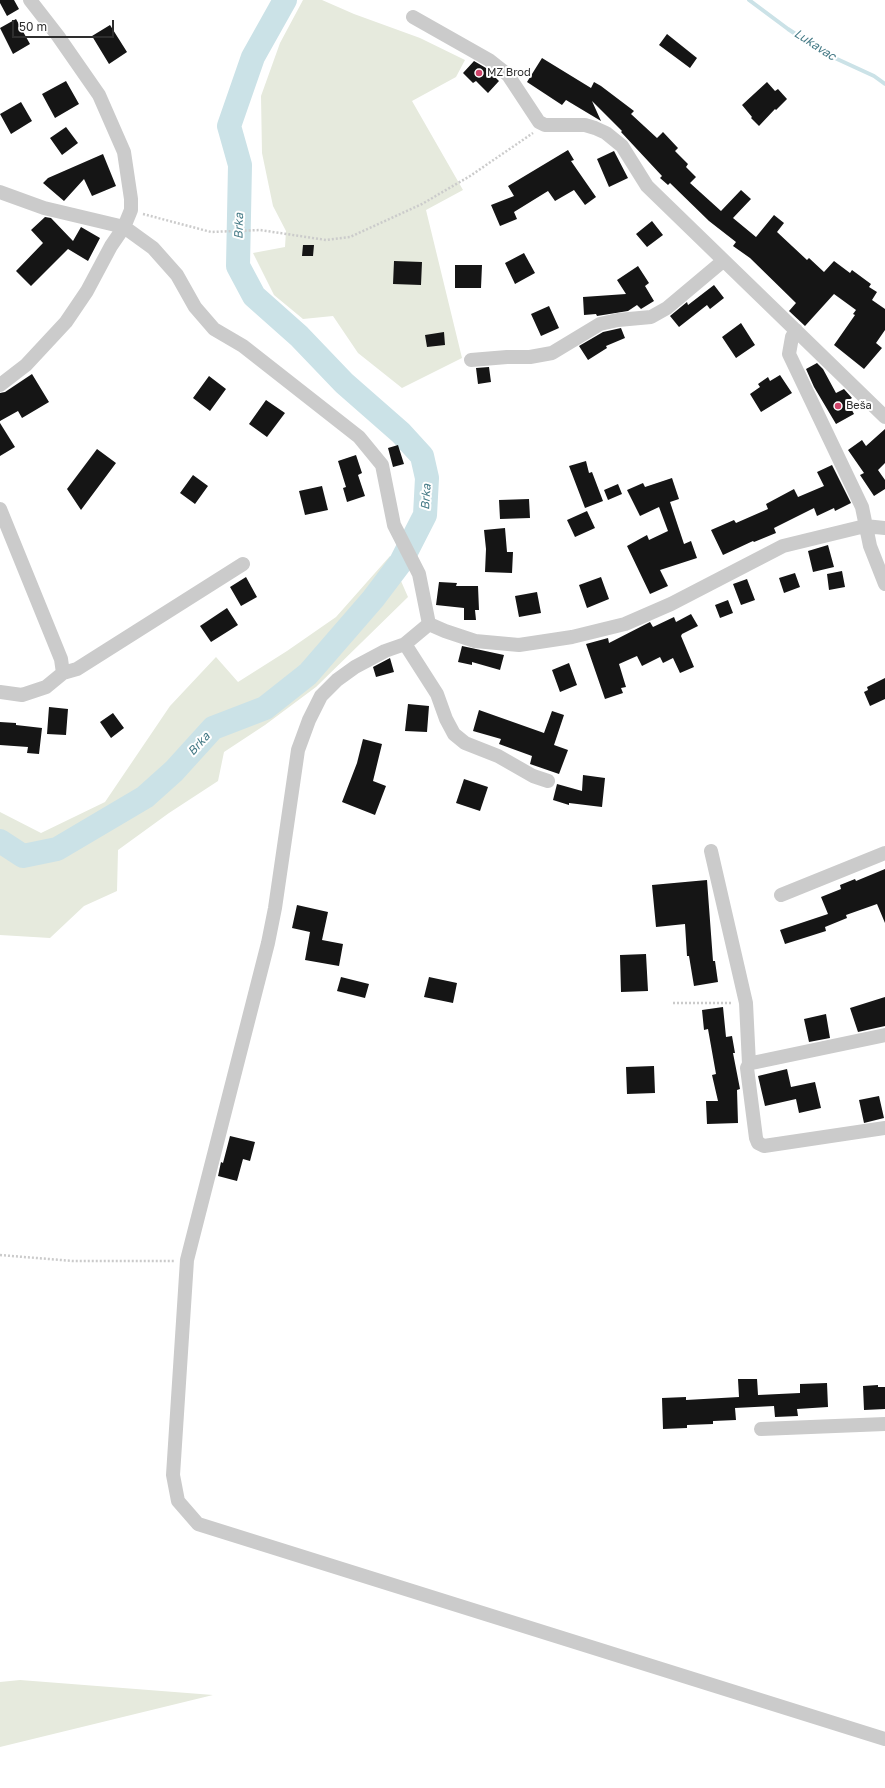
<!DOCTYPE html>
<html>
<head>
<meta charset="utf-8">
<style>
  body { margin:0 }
  #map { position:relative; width:885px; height:1788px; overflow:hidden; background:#fff; font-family:"Golos Text",sans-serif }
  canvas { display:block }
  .scale { position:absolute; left:12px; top:20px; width:102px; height:18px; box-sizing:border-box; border:2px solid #2e2e2e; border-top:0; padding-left:5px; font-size:12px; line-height:14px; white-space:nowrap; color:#2e2e2e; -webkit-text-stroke:3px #fff; paint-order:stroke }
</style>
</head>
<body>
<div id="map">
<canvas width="885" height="1788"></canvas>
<div class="scale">50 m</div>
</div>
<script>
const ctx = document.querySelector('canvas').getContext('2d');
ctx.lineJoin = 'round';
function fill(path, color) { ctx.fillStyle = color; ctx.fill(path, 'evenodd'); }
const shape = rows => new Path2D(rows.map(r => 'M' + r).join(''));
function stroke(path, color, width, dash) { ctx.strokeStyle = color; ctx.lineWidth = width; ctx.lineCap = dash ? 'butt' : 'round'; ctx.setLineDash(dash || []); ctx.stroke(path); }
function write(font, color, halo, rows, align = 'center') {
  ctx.font = font + ' "Golos Text",sans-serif'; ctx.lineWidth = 4; ctx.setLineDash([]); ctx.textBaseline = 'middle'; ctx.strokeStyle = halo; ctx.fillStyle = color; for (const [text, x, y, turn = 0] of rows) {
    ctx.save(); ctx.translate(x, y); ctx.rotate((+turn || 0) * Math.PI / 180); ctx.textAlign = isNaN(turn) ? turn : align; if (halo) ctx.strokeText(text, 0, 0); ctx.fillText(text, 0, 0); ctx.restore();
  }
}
fill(shape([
  [303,0,322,0,354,14,420,38,465,60,456,77,412,101,463,190,426,210,462,358,402,388,358,353,333,316,303,319,274,295,253,253,285,247,286,231,273,206,262,153,261,96,280,43],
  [390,556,408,597,316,687,265,725,224,752,218,781,169,813,118,850,117,891,84,906,50,938,0,935,0,812,41,833,105,802,170,706,216,657,238,682,287,651,336,617],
  [20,1680,213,1695,0,1747,0,1682]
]), '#e6eadd');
stroke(shape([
  [749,0,788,29,824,53,874,76,885,84]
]), '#cbe2e7', 4);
stroke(shape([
  [0,841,23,856,57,849,145,797,174,771,213,728,265,708,308,674,373,599,401,562,425,515,427,478,422,456,401,433,344,383,299,336,254,296,238,266,240,165,229,126,253,57,285,0]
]), '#cbe2e7', 24);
fill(shape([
  [0,0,14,0,19,9,7,16,0,3],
  [16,19,30,44,13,54,0,28],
  [110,25,127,52,109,64,92,36],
  [667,34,697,58,690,68,659,45],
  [542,58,591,88,594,82,601,86,634,111,631,114,657,138,663,132,678,148,675,151,688,164,686,167,696,177,690,183,721,211,741,190,751,199,733,218,756,237,774,215,784,223,777,232,807,260,809,258,824,272,834,261,850,273,852,270,871,284,869,287,877,292,872,300,885,309,885,330,876,343,882,348,864,369,834,345,855,315,853,314,856,310,834,294,805,326,789,311,796,303,750,258,733,246,736,242,709,221,670,183,668,185,660,178,662,176,621,132,622,131,592,101,601,121,566,100,562,105,527,82],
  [474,61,486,68,499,81,488,93,476,81,473,83,463,73],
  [66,81,79,104,55,118,42,94],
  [767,82,775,91,778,89,787,99,776,110,775,109,759,126,751,118,752,117,742,105],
  [21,102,32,121,11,134,0,114],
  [66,127,78,143,62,155,50,138],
  [568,150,574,160,571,161,596,197,585,205,574,190,555,201,548,191,514,212,517,219,500,226,491,205,514,196,508,186],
  [614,151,628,178,609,187,597,159],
  [103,154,116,186,92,196,84,179,64,201,43,183,48,178],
  [45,217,51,218,73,241,81,227,100,238,88,261,68,249,31,286,16,271,43,243,31,230],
  [652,221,663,235,647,247,636,234],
  [303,245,314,245,313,256,302,256],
  [524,253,535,273,515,284,505,263],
  [394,261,422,262,421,285,393,284],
  [455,265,482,265,481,288,455,288],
  [638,266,649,283,645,286,654,301,641,309,637,305,628,311,597,316,596,314,584,315,583,297,626,294,617,280],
  [714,285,724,298,710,309,707,305,679,327,670,316,687,302,688,305],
  [549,306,559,328,541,336,531,314],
  [741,323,755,345,736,358,722,337],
  [621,328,625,338,606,346,607,348,588,360,579,346,603,332],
  [444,332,445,345,427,347,425,335],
  [817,363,823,369,836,393,844,389,852,398,847,401,854,414,836,424,814,387,806,369],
  [489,367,491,382,478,384,476,368],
  [32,374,49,402,22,418,18,411,0,421,0,393,5,392],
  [780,375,792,393,761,412,750,394,760,387,758,384,768,377,770,381],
  [209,376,226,389,210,411,193,398],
  [266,400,285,413,267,437,249,424],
  [0,423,15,447,0,456],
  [885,429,885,463,878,470,885,480,885,489,874,496,860,475,864,473,848,450,862,440,866,446],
  [398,445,404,464,393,467,388,448],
  [97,449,116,463,81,510,67,489],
  [356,455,362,473,358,475,365,496,347,502,343,488,346,487,338,461],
  [586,461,589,473,592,472,603,501,585,508,569,466],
  [832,465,851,503,835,511,834,508,817,516,814,508,774,528,776,533,754,542,753,541,723,555,711,530,734,520,736,523,768,509,766,504,794,489,798,497,824,486,817,472],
  [193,475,208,486,195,504,180,493],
  [672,478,679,499,670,502,684,544,691,541,697,558,660,570,668,586,650,594,627,546,647,535,649,540,668,531,659,507,640,516,627,490,643,483,645,487],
  [618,484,622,494,608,500,604,490],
  [322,486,328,510,305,515,299,491],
  [529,499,530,518,500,519,499,500],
  [587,511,595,528,575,537,567,520],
  [505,528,507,552,513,552,512,573,485,572,486,549,484,530],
  [828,545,834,567,813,572,808,551],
  [842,571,845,587,829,590,827,574],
  [795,573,800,587,784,593,779,578],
  [246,577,257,597,241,606,230,587],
  [601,577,609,599,587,608,579,585],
  [747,579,755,600,741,605,733,584],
  [439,582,457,583,456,586,478,586,479,610,475,610,476,620,464,620,464,608,436,605],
  [537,592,541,613,519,617,515,596],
  [728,600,733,613,720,618,715,605],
  [227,608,238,625,211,642,200,626],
  [691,614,698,626,682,634,681,636,694,667,680,673,673,658,663,663,660,657,642,666,637,656,619,664,626,687,621,688,623,693,605,699,586,644,608,638,609,643,650,622,653,627,674,617,676,622],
  [462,646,504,655,500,670,472,662,472,665,458,662],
  [390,658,394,672,376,677,373,667],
  [569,663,577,685,560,692,552,670],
  [885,678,885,699,870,706,864,692,868,690,867,687],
  [408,704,429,706,427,732,405,731],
  [49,707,68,709,66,735,47,734],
  [479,710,544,733,552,711,564,715,554,745,568,750,559,774,530,764,532,756,499,744,501,739,473,731],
  [113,713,124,728,111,738,100,722],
  [0,722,16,723,16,725,42,728,39,754,27,753,28,747,0,745],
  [363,739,382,744,373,781,386,786,375,815,342,802,357,763],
  [583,775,605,778,602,807,569,803,569,805,553,800,557,784,582,791],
  [464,779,488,787,480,811,456,803],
  [885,869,885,923,877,904,846,915,847,918,825,927,826,931,785,944,780,930,828,914,821,897,841,889,840,885,855,879,856,881],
  [707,880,713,961,715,961,718,982,694,986,689,956,687,956,685,924,656,927,652,885],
  [297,905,328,912,322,940,343,944,339,966,305,960,310,932,292,928],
  [646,954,648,991,621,992,620,955],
  [341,977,369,984,365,998,337,991],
  [429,977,457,983,453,1003,424,997],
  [885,997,885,1026,858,1032,850,1008],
  [723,1007,726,1037,732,1036,735,1053,733,1053,740,1089,737,1090,738,1123,707,1124,706,1101,718,1101,712,1075,716,1074,708,1029,704,1030,702,1010],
  [826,1014,830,1038,809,1042,804,1019],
  [654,1066,655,1093,627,1094,626,1067],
  [787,1069,791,1087,815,1082,821,1108,799,1113,796,1099,765,1106,758,1076],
  [879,1096,884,1118,864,1123,859,1100],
  [230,1136,255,1142,250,1161,243,1159,237,1181,218,1176,221,1162,223,1163],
  [738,1379,757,1379,758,1395,800,1393,800,1384,827,1383,828,1407,797,1409,798,1416,775,1417,774,1406,735,1408,736,1420,713,1421,713,1424,687,1425,687,1428,663,1429,662,1398,686,1397,686,1400,739,1397],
  [878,1385,878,1387,885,1387,885,1409,864,1410,863,1386]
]), '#151515');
stroke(shape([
  [143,214,211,232,260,230,326,240,350,237,422,204,470,176,533,133],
  [673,1003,733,1003],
  [0,1255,73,1261,174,1261]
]), '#cbcbcb', 2.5, [2, 2]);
stroke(shape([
  [30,0,58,36,99,95,124,152,131,199,131,210,124,227,153,248,177,275,195,307,214,329,243,346,359,437,382,465,394,525,419,574,429,624,445,631,475,641,519,645,572,637,625,624,671,604,783,546,865,526,885,528],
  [413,17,489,60,508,75,539,122,545,125,585,125,595,128,606,133,622,146,647,186,885,417],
  [0,192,44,208,124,227,111,246,87,291,66,322,26,365,0,385],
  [796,330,792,337,789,354,862,507,870,546,885,584],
  [471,360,507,357,530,357,552,353,600,324,618,320,651,317,667,308,723,261],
  [0,509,61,659,63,673],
  [429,624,405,644,385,651,355,667,337,680,321,696,309,720,298,750,275,908,268,943,187,1260,173,1475,178,1501,198,1524,885,1739],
  [405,644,437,694,446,719,454,734,465,743,498,756,533,776,548,781],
  [0,692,22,695,46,687,63,673,77,669,243,564],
  [711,851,746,1003,749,1064],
  [781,895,885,853],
  [885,1035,752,1063,749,1064,747,1068,756,1138,758,1143,764,1146,885,1128],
  [761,1429,885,1424]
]), '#cbcbcb', 14);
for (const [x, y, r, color] of [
  [479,73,4,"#d0446a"],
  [838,406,4,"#d0446a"]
]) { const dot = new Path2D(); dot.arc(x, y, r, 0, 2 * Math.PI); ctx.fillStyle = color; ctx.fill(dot); stroke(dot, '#fff', 1.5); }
write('11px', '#2e2e2e', '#fff', [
  ["MZ Brod",487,73],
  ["Beša",846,406]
], 'left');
write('italic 12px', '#457a86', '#fff', [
  ["Lukavac",815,45,33],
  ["Brka",239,226,-89],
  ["Brka",426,497,-86],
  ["Brka",199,744,-48]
]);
</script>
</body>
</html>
